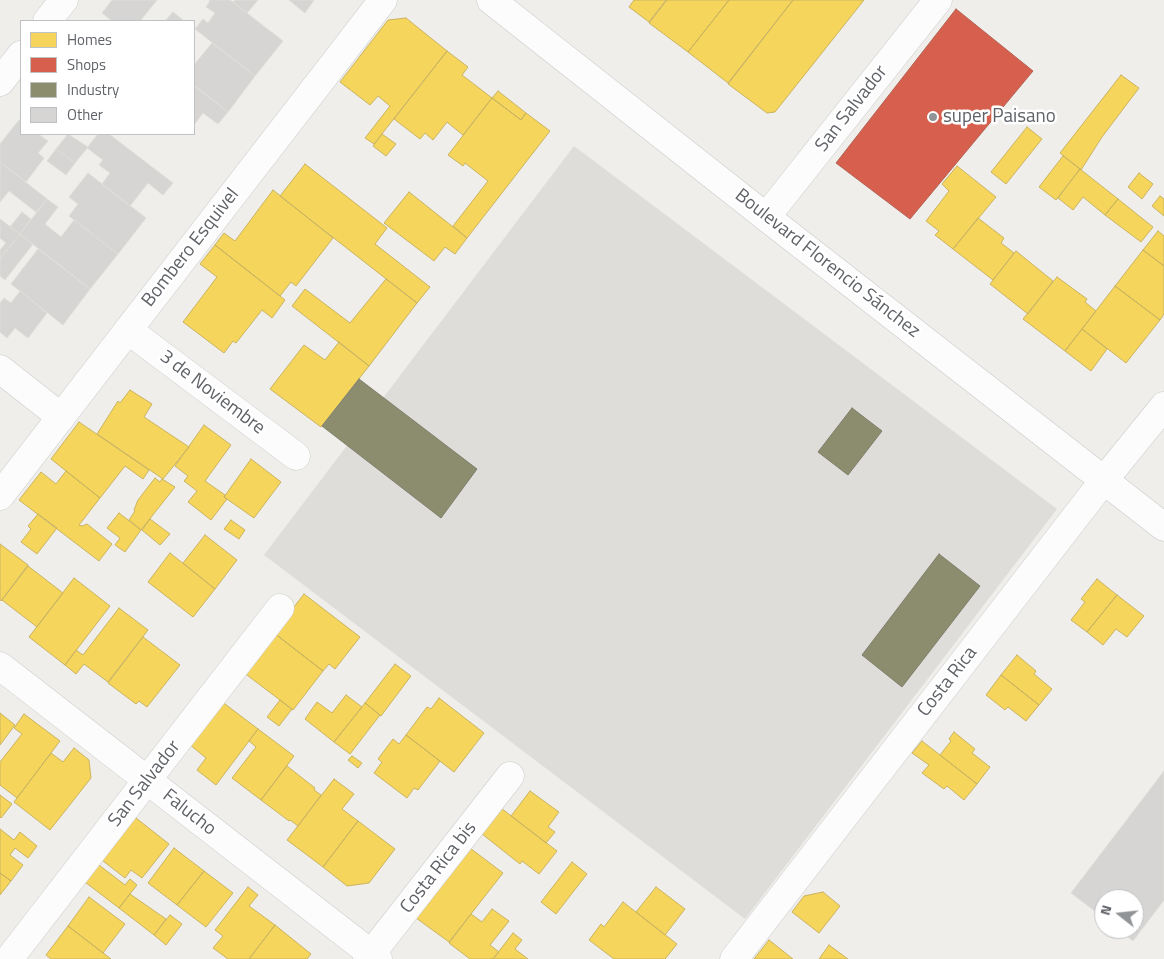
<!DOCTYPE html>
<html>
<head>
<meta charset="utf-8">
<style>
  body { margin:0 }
  #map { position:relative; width:1164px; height:959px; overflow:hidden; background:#efeeea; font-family:"Titillium Web",sans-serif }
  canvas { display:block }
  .legend { position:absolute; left:20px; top:20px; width:175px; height:115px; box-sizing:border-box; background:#fff; border:1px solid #bfc1c3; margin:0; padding:6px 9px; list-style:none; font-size:15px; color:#5f6368 }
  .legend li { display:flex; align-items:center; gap:10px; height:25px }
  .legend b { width:25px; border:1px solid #bfc1c3 }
  .north { position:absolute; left:1094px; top:889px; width:50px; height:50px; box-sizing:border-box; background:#fff; border:1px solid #bfc1c3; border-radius:50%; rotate:286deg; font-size:14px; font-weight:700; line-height:20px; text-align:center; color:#5f6368 }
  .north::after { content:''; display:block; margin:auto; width:18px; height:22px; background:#919496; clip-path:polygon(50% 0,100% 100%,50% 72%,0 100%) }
</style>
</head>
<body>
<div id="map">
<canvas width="1164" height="959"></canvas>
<ul class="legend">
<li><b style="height:14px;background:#f6d55c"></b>Homes</li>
<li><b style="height:14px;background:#d6604d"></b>Shops</li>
<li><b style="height:14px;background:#8c8c6e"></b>Industry</li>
<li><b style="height:14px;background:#d6d5d3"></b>Other</li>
</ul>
<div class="north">N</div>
</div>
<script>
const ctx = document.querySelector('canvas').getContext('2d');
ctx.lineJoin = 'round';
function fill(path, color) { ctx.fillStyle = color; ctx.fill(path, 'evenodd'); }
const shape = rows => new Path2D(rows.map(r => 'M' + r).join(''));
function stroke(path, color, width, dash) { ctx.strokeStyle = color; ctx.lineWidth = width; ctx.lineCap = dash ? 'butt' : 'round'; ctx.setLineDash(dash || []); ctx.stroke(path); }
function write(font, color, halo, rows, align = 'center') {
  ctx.font = font + ' "Titillium Web",sans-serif'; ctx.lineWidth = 5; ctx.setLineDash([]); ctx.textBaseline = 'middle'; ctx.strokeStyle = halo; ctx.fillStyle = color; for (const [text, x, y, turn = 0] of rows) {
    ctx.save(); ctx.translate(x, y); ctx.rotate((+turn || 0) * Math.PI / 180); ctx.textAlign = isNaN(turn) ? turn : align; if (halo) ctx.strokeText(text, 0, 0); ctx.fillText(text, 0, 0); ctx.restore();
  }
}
fill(shape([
  [574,146,1057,509,745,919,264,555]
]), '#dfddda');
const homes = shape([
  [634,0,666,0,649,22,629,7,634,0],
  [667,0,729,0,688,52,649,23,667,0],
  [729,0,793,0,728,83,688,52,729,0],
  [793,0,864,0,775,112,767,113,728,84,793,0],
  [406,18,447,51,374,144,365,138,390,106,378,96,370,105,340,82,388,20,406,18],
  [447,51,468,67,462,75,492,98,463,135,447,122,433,140,425,133,420,139,394,119,447,51],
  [1121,75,1139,88,1102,137,1081,170,1060,153,1121,75],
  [498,91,526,113,521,120,492,98,498,91],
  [492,98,521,120,526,113,550,131,467,238,453,226,488,181,465,163,463,166,448,155,492,98],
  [1027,127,1042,139,1006,184,991,172,1027,127],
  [382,134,396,144,386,156,373,146,382,134],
  [1063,156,1080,169,1056,200,1039,187,1063,156],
  [305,164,387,228,375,244,430,287,417,303,280,196,305,164],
  [957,166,996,197,953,249,935,235,939,231,926,221,949,191,942,184,957,166],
  [1080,169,1118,199,1105,215,1083,197,1073,210,1058,198,1080,169],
  [1139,173,1153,184,1142,199,1128,187,1139,173],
  [273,190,333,238,296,286,291,282,280,296,215,245,224,233,235,241,273,190],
  [409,192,467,238,455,254,445,247,434,261,384,223,409,192],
  [1160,196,1164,199,1164,216,1152,206,1160,196],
  [1118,199,1153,227,1141,242,1105,215,1118,199],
  [978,218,1004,238,1001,243,1014,253,993,280,953,249,978,218],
  [1158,231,1164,236,1164,266,1143,250,1158,231],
  [215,245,285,300,272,318,262,310,236,343,233,341,224,353,183,322,217,277,200,264,215,245],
  [1143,250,1164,266,1164,314,1160,320,1115,286,1143,250],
  [1016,251,1053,281,1028,314,990,284,1016,251],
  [1057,277,1087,299,1085,302,1096,311,1065,351,1023,319,1057,277],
  [386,279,417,303,369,366,292,306,305,289,350,323,386,279],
  [1115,286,1160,320,1126,363,1082,329,1115,286],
  [1082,329,1107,349,1091,371,1065,351,1082,329],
  [339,342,369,366,321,427,270,389,304,345,325,360,339,342],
  [130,390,152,404,144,417,189,447,163,479,97,434,118,401,120,403,130,390],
  [79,422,149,470,143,479,125,466,100,498,51,459,79,422],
  [204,425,231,445,205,481,225,495,224,497,227,499,211,520,188,502,197,491,184,481,188,476,175,466,204,425],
  [251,459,281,482,254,518,224,497,251,459],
  [66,471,100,498,79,525,82,526,87,524,112,544,99,561,19,500,41,472,56,484,66,471],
  [155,478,160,482,162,479,175,487,141,530,129,520,135,511,134,510,138,500,155,478],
  [119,513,141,530,125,552,115,545,120,538,107,528,119,513],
  [38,514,57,528,37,554,21,542,31,529,28,526,38,514],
  [150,519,170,534,160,545,142,530,150,519],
  [231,520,245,530,239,539,224,529,231,520],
  [205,535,237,560,215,589,183,563,205,535],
  [0,544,28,565,1,601,0,599,0,544],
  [170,553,215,589,193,617,148,582,170,553],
  [28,566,63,593,37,627,2,600,28,566],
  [74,578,110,606,65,665,29,637,74,578],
  [1097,579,1117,595,1087,632,1071,620,1085,602,1081,599,1097,579],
  [304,594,360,637,335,669,329,664,323,671,274,633,304,594],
  [1117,595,1144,616,1127,637,1116,629,1103,645,1087,632,1117,595],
  [119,608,148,630,108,682,84,664,76,674,65,665,76,650,83,655,119,608],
  [274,633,323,671,293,710,243,672,274,633],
  [143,637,180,665,147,707,139,701,136,704,108,683,143,637],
  [1017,655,1036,671,1034,674,1052,689,1039,705,1001,675,1017,655],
  [395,664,411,676,381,716,365,703,395,664],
  [1001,675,1039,705,1026,721,1008,707,1005,710,986,695,1001,675],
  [346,695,362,707,334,742,305,719,317,702,332,713,346,695],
  [439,698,484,733,454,772,406,735,427,707,431,709,439,698],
  [280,700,292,709,279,726,267,717,280,700],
  [221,701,258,729,216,785,197,770,206,758,189,744,221,701],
  [365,703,380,715,350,754,334,742,365,703],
  [0,713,15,725,0,745,0,713],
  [24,714,60,741,17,798,0,785,0,762,22,734,14,728,24,714],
  [258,729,294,756,261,800,232,778,256,747,249,741,258,729],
  [954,732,975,749,972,753,990,767,977,784,940,755,951,741,949,739,954,732],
  [406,735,440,761,418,790,414,788,407,798,374,773,382,762,378,759,393,739,399,744,406,735],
  [922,741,977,784,964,800,947,786,944,789,922,773,929,765,912,753,922,741],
  [74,748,89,760,91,778,50,830,14,802,51,753,63,762,74,748],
  [352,756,362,763,358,768,348,760,352,756],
  [287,766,315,788,314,790,321,795,298,826,290,820,289,821,261,800,287,766],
  [334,779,354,794,342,809,358,821,323,867,287,840,334,779],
  [530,791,559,812,548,827,555,832,546,843,511,816,530,791],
  [0,795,12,804,1,818,0,817,0,795],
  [497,805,557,851,539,874,522,861,520,864,477,830,497,805],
  [136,818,169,844,142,878,131,870,125,878,98,857,127,819,136,818],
  [358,821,395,849,369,883,347,886,323,867,358,821],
  [0,829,14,840,20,832,37,846,28,858,15,848,10,855,23,865,11,881,0,873,0,829],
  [466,845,503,873,449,942,412,915,466,845],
  [174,848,204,871,177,905,148,883,174,848],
  [95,862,125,885,130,879,137,885,119,908,81,879,95,862],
  [572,862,587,874,556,914,541,902,572,862],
  [204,871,233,893,206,927,177,905,204,871],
  [0,873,11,881,0,895,0,873],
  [248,887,258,895,249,906,275,925,249,959,228,959,213,948,223,936,215,930,248,887],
  [656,887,685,909,665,935,636,912,656,887],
  [823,892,840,906,819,933,792,912,804,896,823,892],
  [130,894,166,919,154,935,119,908,130,894],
  [89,897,125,924,103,953,68,926,89,897],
  [623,902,677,944,665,959,614,959,589,940,601,924,604,927,623,902],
  [492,909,509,921,490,945,499,952,493,959,470,959,449,943,471,914,482,922,492,909],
  [170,915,182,924,166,945,154,935,170,915],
  [275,925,311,954,307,959,249,959,275,925],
  [68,926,111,959,51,959,46,955,68,926],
  [513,933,522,940,515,949,528,959,493,959,513,933],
  [769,940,793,959,754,959,769,940],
  [829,945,848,959,819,959,829,945]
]);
fill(homes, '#f6d55c');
stroke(homes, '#c9b360', 1);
const shops = shape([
  [956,9,1033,71,910,219,836,163,956,9]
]);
fill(shops, '#d6604d');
stroke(shops, '#b26155', 1);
const industry = shape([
  [359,379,477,469,441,518,322,426,359,379],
  [852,408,882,431,848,475,818,452,852,408],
  [939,554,980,586,902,687,862,655,939,554]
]);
fill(industry, '#8c8c6e');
stroke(industry, '#7e806c', 1);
const building = shape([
  [112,0,157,0,140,21,112,21,102,13,112,0],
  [209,0,230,0,283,41,255,76,195,29,203,19,208,23,215,13,206,7,210,1,209,0],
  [235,0,258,0,247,13,233,2,235,0],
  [289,0,314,0,305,13,289,0],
  [173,12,184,21,165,21,173,12],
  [212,43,255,76,228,112,194,85,194,65,212,43],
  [194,86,228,112,218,124,203,113,194,125,194,86],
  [19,120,21,121,21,134,38,134,48,141,38,153,44,158,26,182,0,162,0,144,19,120],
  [68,134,88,147,75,163,56,149,68,134],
  [98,134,109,134,173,183,163,195,148,183,130,206,102,184,110,173,99,165,103,160,87,148,98,134],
  [56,149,75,163,66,175,47,161,56,149],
  [0,162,47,199,36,212,9,191,0,202,0,162],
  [88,173,146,218,118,254,69,216,78,204,69,197,88,173],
  [47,199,58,207,45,224,61,237,74,220,118,254,90,289,20,234,47,199],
  [22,212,31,219,20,234,10,227,22,212],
  [0,219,20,234,0,259,0,250,6,243,0,238,0,219],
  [20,234,33,244,5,280,0,276,0,259,20,234],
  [38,249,90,289,63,325,11,284,38,249],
  [20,291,47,313,28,338,15,328,7,338,0,332,0,303,4,298,11,303,20,291],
  [1164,771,1164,900,1133,941,1118,929,1134,929,1134,899,1104,899,1104,918,1071,893,1164,771]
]);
fill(building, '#d6d5d3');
stroke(building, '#deddd9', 1);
const street = shape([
  [47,21,64,0],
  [0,82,21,55],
  [766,217,938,0],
  [128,330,296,456],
  [0,369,61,417],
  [0,666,378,959],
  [9,959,280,608],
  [367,959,510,776],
  [734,959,1104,480,1164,406]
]);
const secondary = shape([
  [491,0,766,217,1164,527],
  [0,496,383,0]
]);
stroke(street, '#cbcccc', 29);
stroke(secondary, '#cacacb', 29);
stroke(street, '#fdfcfc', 28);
stroke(secondary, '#fdfcfc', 28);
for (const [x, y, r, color] of [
  [933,117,5,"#919496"]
]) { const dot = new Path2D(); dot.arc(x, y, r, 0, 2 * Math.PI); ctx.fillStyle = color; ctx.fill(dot); stroke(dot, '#fff', 2); }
write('19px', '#5f6368', '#fff', [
  ["San Salvador",852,109,-52],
  ["Bombero Esquivel",191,248,-52],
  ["Boulevard Florencio Sánchez",827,264,38],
  ["3 de Noviembre",212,393,37],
  ["Costa Rica",948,682,-52],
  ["San Salvador",145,784,-52],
  ["Falucho",189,813,38],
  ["Costa Rica bis",439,868,-52]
]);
write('19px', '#5f6368', '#fff', [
  ["super Paisano",943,117]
], 'left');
</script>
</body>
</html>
